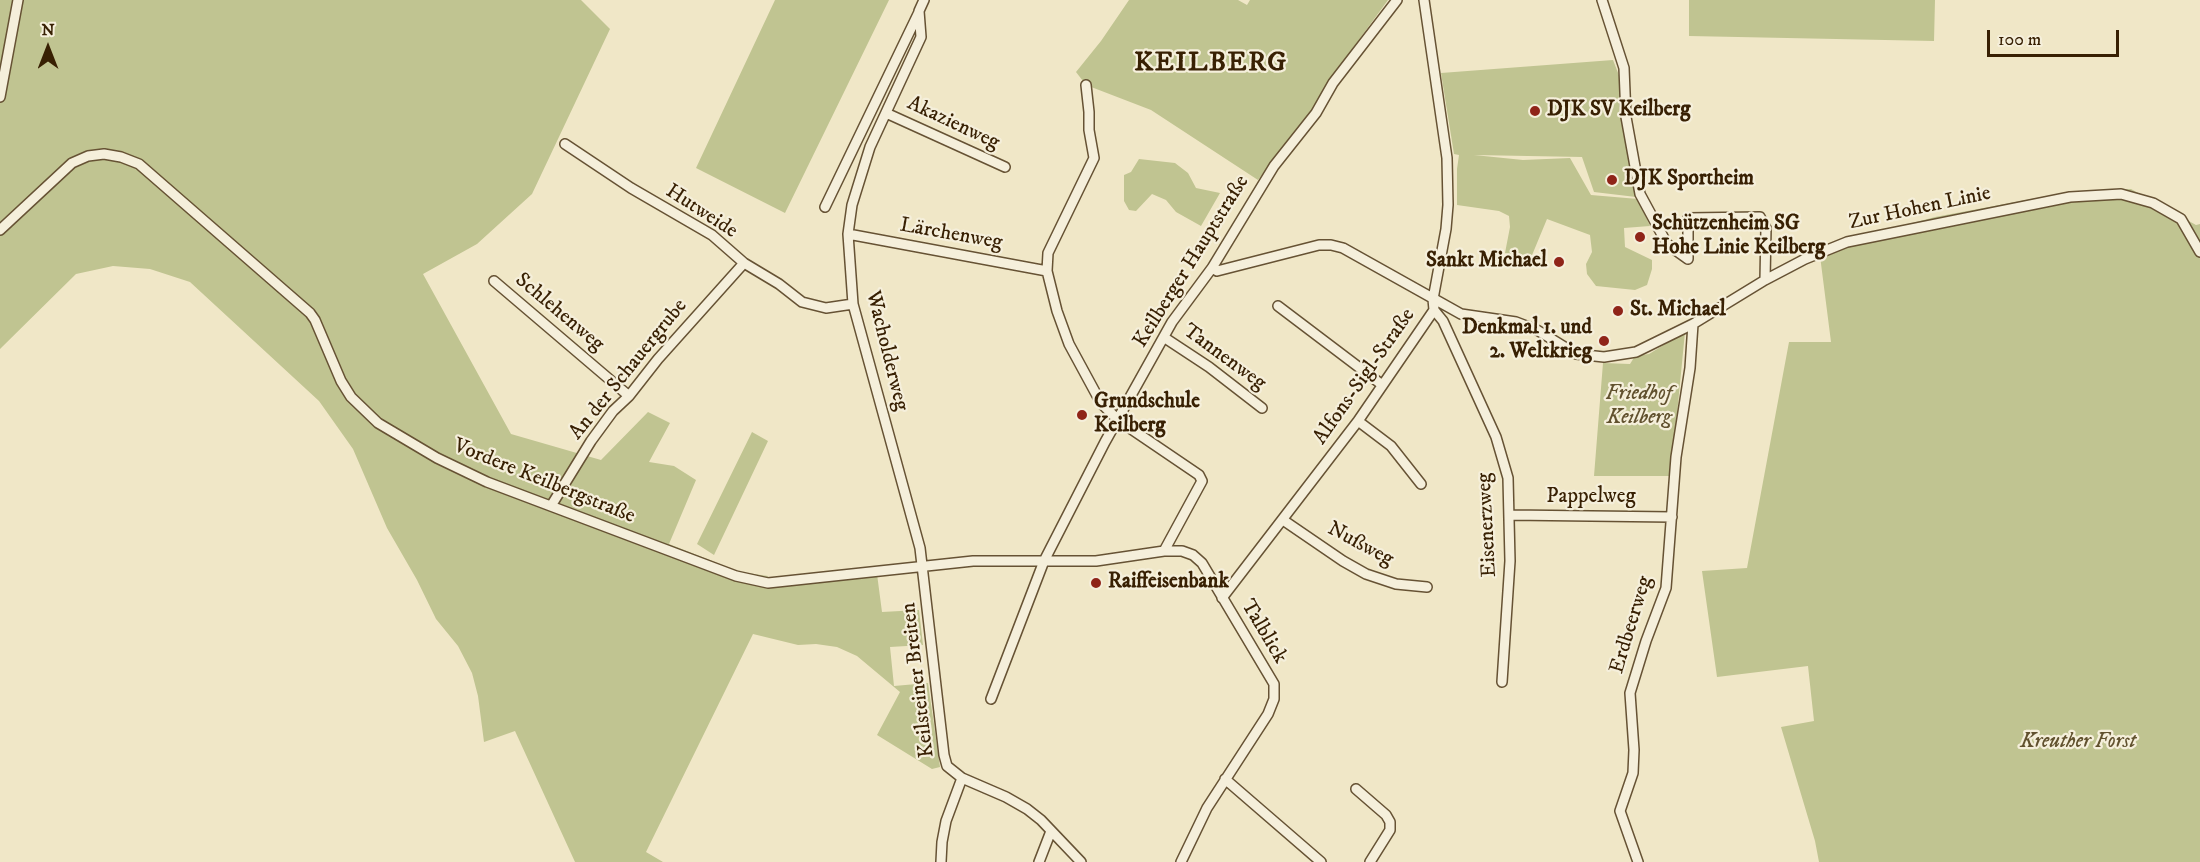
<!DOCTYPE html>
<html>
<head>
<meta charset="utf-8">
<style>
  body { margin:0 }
  #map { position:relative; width:2200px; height:862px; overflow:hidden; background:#f0e7c7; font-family:"IM FELL DW Pica",serif }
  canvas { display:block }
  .north { position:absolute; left:18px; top:18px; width:60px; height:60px; -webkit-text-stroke:4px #f5efdb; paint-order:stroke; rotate:0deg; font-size:16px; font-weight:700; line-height:24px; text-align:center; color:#382003 }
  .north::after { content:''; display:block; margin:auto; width:21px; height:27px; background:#382003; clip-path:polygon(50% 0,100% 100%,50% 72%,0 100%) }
  .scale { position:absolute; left:1987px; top:30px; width:132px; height:27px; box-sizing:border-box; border:3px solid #382003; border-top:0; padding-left:8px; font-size:18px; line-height:21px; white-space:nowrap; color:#382003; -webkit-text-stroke:4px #f5efdb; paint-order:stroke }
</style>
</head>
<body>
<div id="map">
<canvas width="2200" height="862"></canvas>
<div class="north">N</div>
<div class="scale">100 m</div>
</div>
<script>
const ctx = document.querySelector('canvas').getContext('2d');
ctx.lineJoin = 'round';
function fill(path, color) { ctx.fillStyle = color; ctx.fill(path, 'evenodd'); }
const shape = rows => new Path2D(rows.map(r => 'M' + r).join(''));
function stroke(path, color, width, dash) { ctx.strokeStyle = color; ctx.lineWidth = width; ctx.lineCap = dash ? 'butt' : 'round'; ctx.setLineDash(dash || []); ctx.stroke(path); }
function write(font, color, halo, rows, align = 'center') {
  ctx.font = font + ' "IM FELL DW Pica",serif'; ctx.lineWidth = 4.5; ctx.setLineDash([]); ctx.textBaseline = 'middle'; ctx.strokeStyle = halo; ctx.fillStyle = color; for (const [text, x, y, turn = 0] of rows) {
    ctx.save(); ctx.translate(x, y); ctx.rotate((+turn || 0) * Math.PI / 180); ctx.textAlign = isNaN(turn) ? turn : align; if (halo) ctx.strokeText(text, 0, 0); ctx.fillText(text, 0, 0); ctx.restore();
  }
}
fill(shape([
  [0,0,581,0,610,29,532,194,477,244,423,274,511,434,601,460,648,412,670,423,649,462,674,466,696,480,669,544,740,572,768,576,765,584,877,574,882,612,919,610,923,645,890,647,894,686,928,683,940,767,932,769,877,735,900,692,857,656,837,647,816,644,798,645,753,634,646,852,663,862,575,862,515,731,484,742,478,696,472,673,458,646,436,619,417,580,387,528,353,449,319,401,190,282,150,269,113,266,76,274,0,349],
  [775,0,889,0,785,213,696,168],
  [1129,0,1238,0,1247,5,1250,0,1388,0,1328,82,1310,114,1258,180,1151,110,1086,85,1076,72,1101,41],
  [1689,0,1935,0,1934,41,1689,36],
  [1613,60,1620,78,1626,145,1636,197,1594,192,1582,157,1474,155,1523,160,1570,158,1591,195,1638,199,1650,226,1624,228,1625,247,1652,260,1652,269,1647,285,1635,290,1596,286,1587,274,1586,264,1592,252,1590,235,1547,219,1530,260,1523,261,1505,253,1510,227,1509,216,1499,211,1457,205,1457,169,1459,155,1454,154,1441,73],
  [1139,159,1175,163,1188,173,1196,188,1220,193,1201,226,1176,212,1166,200,1152,194,1136,211,1129,210,1124,201,1124,175,1131,172],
  [2131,189,2196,225,2200,224,2200,862,1819,862,1815,841,1781,727,1814,721,1808,666,1717,677,1702,571,1747,568,1789,342,1831,342,1819,248,1935,217,2069,192],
  [1685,332,1671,476,1594,476,1603,363,1630,364,1635,356,1649,354],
  [752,432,768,441,714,555,697,544]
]), '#c0c491');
const street = shape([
  [924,0,919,11,921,37,870,147,852,205,848,234,853,304,920,548,944,755,947,766,962,778,1006,797,1027,809,1041,820,1081,862],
  [1602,0,1624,68,1626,117,1640,194,1667,244,1688,259],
  [1086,85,1089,112,1089,130,1094,158,1048,253,1047,271,1057,311,1069,344,1101,403,1118,420,1199,475,1202,481,1164,551],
  [0,97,18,0],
  [886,113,1005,167],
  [565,144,631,188,712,235,744,263,779,284,802,302,826,308,853,304],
  [825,207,919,12],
  [0,230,72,163,88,156,104,154,121,157,139,164,310,313,315,320,341,381,351,397,378,423,437,458,487,482,736,576,768,583,973,561,1096,561,1164,551,1182,551,1193,555,1202,563,1274,684,1274,699,1268,714,1207,808,1181,862],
  [848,234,1047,271],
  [1688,259,1688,218,1760,217,1766,228,1765,280],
  [1212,268,1217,271,1319,245,1331,245,1343,248,1461,314,1516,322,1537,330,1576,354,1604,357,1636,352,1693,324,1765,280,1805,259,1847,242,2070,197,2121,194,2153,203,2181,219,2200,252],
  [494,281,629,396],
  [1278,306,1381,384],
  [1434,310,1443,321,1496,437,1508,478,1510,561,1502,682],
  [1165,338,1209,367,1262,408],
  [1358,421,1391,446,1421,484],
  [551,506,591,441,613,411,629,396,658,359,744,263],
  [1510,515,1672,517],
  [1283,520,1343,561,1366,574,1396,584,1427,587],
  [1222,598,1358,421,1434,310,1433,299,1446,229,1448,205,1447,158,1424,0],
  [991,699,1044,561,1105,442,1172,322,1212,268,1274,166,1316,113,1333,83,1397,0],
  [1225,779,1321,862],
  [1356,789,1386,815,1390,822,1390,830,1370,862],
  [941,862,942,842,946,821,962,778],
  [1039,862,1051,831],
  [1638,862,1620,811,1633,773,1634,750,1630,693,1646,641,1666,588,1676,457,1690,368,1693,324]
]);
stroke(street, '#665234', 12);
stroke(street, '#f5efdb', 9);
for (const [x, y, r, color] of [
  [1535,111,6,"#8f2418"],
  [1612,180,6,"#8f2418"],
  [1640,237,6,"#8f2418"],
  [1559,262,6,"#8f2418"],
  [1618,311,6,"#8f2418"],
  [1604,341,6,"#8f2418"],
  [1082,415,6,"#8f2418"],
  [1096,583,6,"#8f2418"]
]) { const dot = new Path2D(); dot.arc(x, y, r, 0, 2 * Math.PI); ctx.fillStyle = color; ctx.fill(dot); stroke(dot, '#f5efdb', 2); }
write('bold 21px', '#382003', '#f5efdb', [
  ["DJK SV Keilberg",1547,111],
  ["DJK Sportheim",1624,180],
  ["Schützenheim SG",1652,225],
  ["Hohe Linie Keilberg",1652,249],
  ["Sankt Michael",1547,262,"right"],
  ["St. Michael",1630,311],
  ["Denkmal 1. und",1592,329,"right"],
  ["2. Weltkrieg",1592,353,"right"],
  ["Grundschule",1094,403],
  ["Keilberg",1094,427],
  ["Raiffeisenbank",1108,583]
], 'left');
write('21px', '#382003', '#f5efdb', [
  ["Akazienweg",953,124,25],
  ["Zur Hohen Linie",1920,209,-12],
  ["Hutweide",701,212,33],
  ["Lärchenweg",951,235,10],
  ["Keilberger Hauptstraße",1192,262,-58],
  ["Schlehenweg",559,313,40],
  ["Wacholderweg",886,351,76],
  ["Tannenweg",1224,358,36],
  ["An der Schauergrube",629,370,-51],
  ["Alfons-Sigl-Straße",1365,377,-55],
  ["Vordere Keilbergstraße",544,482,22],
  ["Pappelweg",1591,498],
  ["Eisenerzweg",1488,525,-93],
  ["Nußweg",1360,545,28],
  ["Erdbeerweg",1632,625,-73],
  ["Talblick",1263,632,59],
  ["Keilsteiner Breiten",919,680,-97]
]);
write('italic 21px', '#61512e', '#f5efdb', [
  ["Friedhof",1639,395],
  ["Keilberg",1639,419],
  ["Kreuther Forst",2078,743]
]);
ctx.letterSpacing = '1.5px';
write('bold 27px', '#382003', '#f5efdb', [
  ["KEILBERG",1211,64]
]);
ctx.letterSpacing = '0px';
</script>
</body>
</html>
